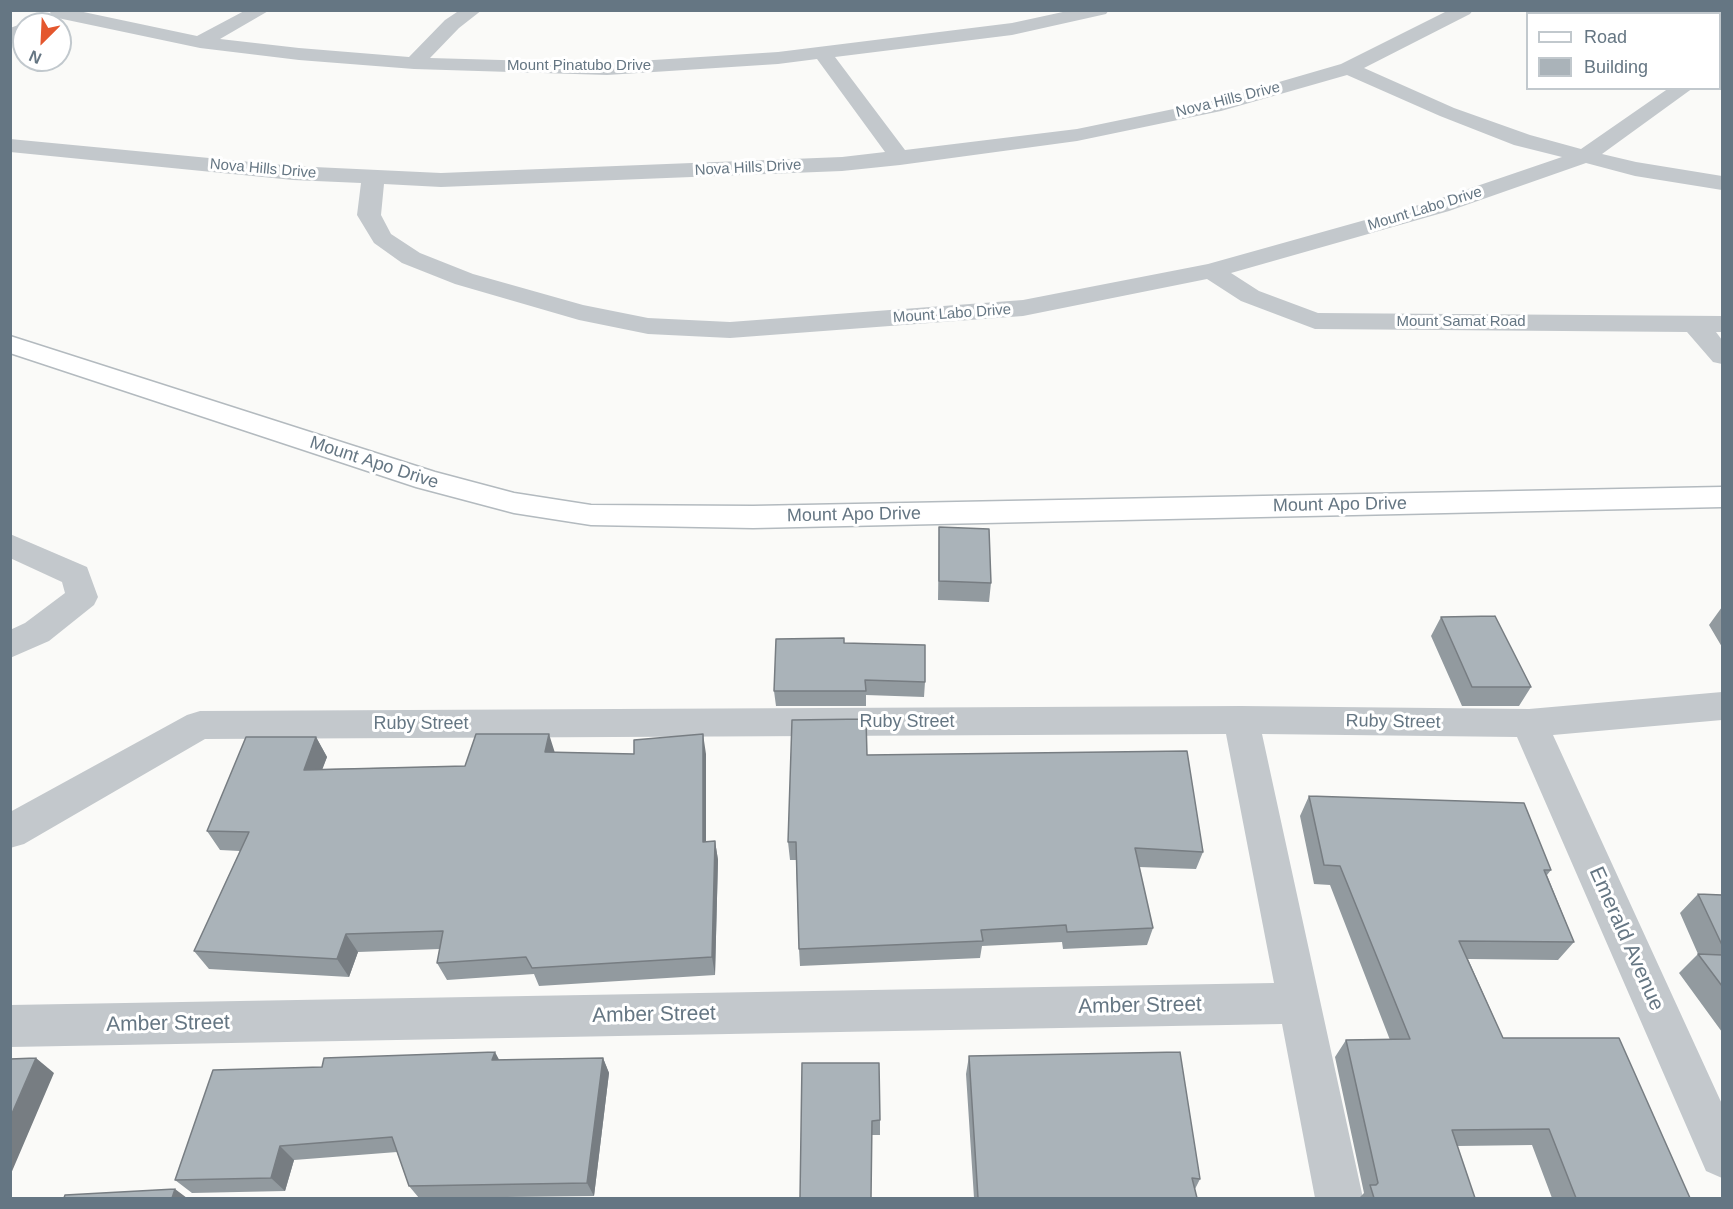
<!DOCTYPE html>
<html>
<head>
<meta charset="utf-8">
<style>
  body { margin:0 }
  #map { position:relative; width:1733px; height:1209px; overflow:hidden; background:#fafaf8; font-family:Arial,sans-serif }
  canvas { display:block }
  .frame { position:absolute; inset:0; border:12px solid #657683; pointer-events:none }
  .legend { position:absolute; left:1526px; top:12px; width:195px; height:78px; box-sizing:border-box; background:#fff; border:2px solid #c1c8cd; margin:0; padding:8px 10px; list-style:none; font-size:18px; color:#657683 }
  .legend li { display:flex; align-items:center; gap:12px; height:30px }
  .legend b { width:30px; border:2px solid #c1c8cd }
  .north { position:absolute; left:12px; top:12px; width:60px; height:60px; box-sizing:border-box; background:#fff; border:2px solid #c1c8cd; border-radius:50%; rotate:204deg; font-size:16px; font-weight:700; line-height:24px; text-align:center; color:#657683 }
  .north::after { content:''; display:block; margin:auto; width:21px; height:27px; background:#e4572e; clip-path:polygon(50% 0,100% 100%,50% 72%,0 100%) }
</style>
</head>
<body>
<div id="map">
<canvas width="1733" height="1209"></canvas>
<div class="frame"></div>
<ul class="legend">
<li><b style="height:8px;background:#fff"></b>Road</li>
<li><b style="height:16px;background:#aab3b9"></b>Building</li>
</ul>
<div class="north">N</div>
</div>
<script>
const ctx = document.querySelector('canvas').getContext('2d');
ctx.lineJoin = 'round';
const shape = rows => new Path2D(rows.map(r => 'M' + r).join(''));
function stroke(path, color, width, dash) { ctx.strokeStyle = color; ctx.lineWidth = width; ctx.lineCap = dash ? 'butt' : 'round'; ctx.setLineDash(dash || []); ctx.stroke(path); }
function fill(path, color) { ctx.fillStyle = color; ctx.fill(path, 'evenodd'); }
function write(font, color, halo, rows, align = 'center') {
  ctx.font = font + ' Arial,sans-serif'; ctx.lineWidth = 6; ctx.setLineDash([]); ctx.textBaseline = 'middle'; ctx.strokeStyle = halo; ctx.fillStyle = color; for (const [text, x, y, turn = 0] of rows) {
    ctx.save(); ctx.translate(x, y); ctx.rotate((+turn || 0) * Math.PI / 180); ctx.textAlign = isNaN(turn) ? turn : align; if (halo) ctx.strokeText(text, 0, 0); ctx.fillText(text, 0, 0); ctx.restore();
  }
}
const secondary = shape([
  [10,336,435,472,514,493,591,505,753,506,1722,487,1722,507,753,528,591,525,514,513,416,487,10,353,10,336]
]);
stroke(secondary, '#b3babf', 3);
fill(shape([
  [52,10,74,10,197,36,246,10,270,10,220,39,299,48,409,57,445,20,460,10,482,10,459,28,430,58,607,63,778,52,1012,23,1072,10,1109,10,1106,14,1012,35,835,57,905,150,1077,129,1217,100,1341,64,1449,10,1473,10,1470,14,1364,68,1454,108,1530,135,1581,149,1669,88,1693,88,1602,154,1636,162,1722,176,1722,190,1635,176,1586,163,1449,211,1231,273,1259,291,1318,313,1722,316,1722,332,1716,332,1722,340,1722,364,1713,362,1687,332,1315,329,1241,301,1207,279,1023,316,730,338,648,334,579,320,455,284,402,263,374,243,357,215,361,183,293,180,10,152,10,139,293,166,441,173,842,157,885,152,817,59,778,64,607,75,414,69,299,60,200,48,53,17,50,13,52,10],
  [1347,75,1440,116,1514,145,1562,157,1433,201,1208,264,1023,300,730,322,648,318,583,305,473,274,420,253,391,234,381,215,384,184,441,187,842,171,900,165,1077,141,1221,111,1347,75],
  [24,23,26,24,24,24,24,36,10,41,10,28,24,23],
  [1722,55,1722,68,1720,69,1720,56,1722,55],
  [10,534,87,567,98,597,94,605,49,641,10,658,10,630,25,623,65,593,62,582,10,558,10,534],
  [1722,692,1722,720,1553,735,1722,1104,1722,1178,1706,1171,1517,737,1262,734,1363,1198,1315,1198,1282,1024,10,1047,10,1005,1274,983,1226,734,205,739,24,844,10,848,10,812,187,715,200,711,1241,706,1529,709,1722,692]
]), '#c3c8cc');
fill(secondary, '#fff');
fill(shape([
  [939,527,991,583,989,602,938,600],
  [1722,607,1722,647,1709,625],
  [1441,617,1531,687,1519,706,1462,706,1431,636],
  [844,643,925,682,924,697,866,695,866,706,776,706,774,691],
  [316,737,327,757,322,769,465,766,555,752,634,754,706,754,706,841,715,841,718,860,715,975,539,986,534,974,447,980,437,963,440,949,358,952,349,977,209,969,194,951,240,851,220,850,207,831],
  [867,755,1203,852,1196,869,1139,867,1153,928,1147,945,1063,949,1062,942,982,946,980,958,800,966,799,949,796,860,790,860,788,842],
  [1309,796,1551,870,1547,875,1574,942,1558,960,1468,959,1503,1038,1690,1198,1552,1198,1532,1145,1457,1146,1475,1198,1359,1198,1364,1193,1335,1057,1346,1040,1390,1040,1330,885,1314,884,1300,816],
  [1698,894,1722,895,1722,1032,1679,973,1698,954,1680,913],
  [969,1056,1200,1179,1195,1189,1197,1198,974,1198,966,1074],
  [603,1058,609,1073,594,1196,419,1198,409,1186,397,1152,294,1160,285,1191,192,1193,175,1180,322,1067,499,1060],
  [802,1063,880,1120,880,1135,872,1135]
]), '#929a9f');
fill(shape([
  [549,734,555,753,545,752],
  [703,734,706,754,706,861,703,842],
  [316,737,327,757,315,789,304,770],
  [715,841,718,860,715,975,712,957],
  [346,934,358,952,349,977,337,959],
  [495,1052,503,1067,492,1060],
  [36,1058,54,1073,10,1176,10,1118],
  [603,1058,609,1073,594,1196,587,1183],
  [280,1146,294,1160,285,1191,271,1178],
  [175,1189,187,1198,172,1198]
]), '#777d82');
const building = shape([
  [939,527,989,529,991,583,939,581,939,527],
  [1495,616,1531,687,1472,687,1441,617,1495,616],
  [844,638,844,643,925,645,925,682,865,680,866,691,774,691,776,639,844,638],
  [866,719,867,755,1187,751,1203,852,1135,848,1153,928,1067,932,1066,925,981,930,983,941,799,949,796,842,788,842,792,720,866,719],
  [476,734,549,734,545,752,634,754,634,740,703,734,703,842,715,841,712,957,532,968,526,957,437,963,443,931,346,934,337,959,194,951,249,832,207,831,246,737,316,737,304,770,465,766,476,734],
  [1309,796,1524,803,1551,870,1544,870,1574,942,1459,941,1503,1038,1619,1038,1690,1198,1576,1198,1549,1129,1452,1130,1475,1198,1374,1198,1370,1185,1376,1185,1378,1183,1346,1040,1410,1039,1340,866,1324,865,1309,796],
  [1698,894,1722,895,1722,945,1698,894],
  [1698,954,1722,955,1722,986,1698,954],
  [495,1052,492,1060,603,1058,587,1183,409,1186,392,1137,280,1146,271,1178,175,1180,213,1070,322,1067,324,1058,495,1052],
  [1180,1052,1200,1179,1192,1178,1197,1198,978,1198,969,1056,1180,1052],
  [36,1058,10,1118,10,1059,36,1058],
  [802,1063,879,1063,880,1120,872,1121,871,1198,800,1198,802,1063],
  [175,1189,172,1198,64,1198,65,1195,175,1189]
]);
fill(building, '#aab3b9');
stroke(building, '#777d82', 1.5);
write('15px', '#657683', '#fff', [
  ["Mount Pinatubo Drive",579,66],
  ["Nova Hills Drive",1228,100,-14],
  ["Nova Hills Drive",748,168,-3],
  ["Nova Hills Drive",263,169,5],
  ["Mount Labo Drive",1425,209,-17],
  ["Mount Labo Drive",952,314,-4],
  ["Mount Samat Road",1461,322]
]);
write('18px', '#657683', '#fff', [
  ["Mount Apo Drive",374,463,18],
  ["Mount Apo Drive",1340,505,-1],
  ["Mount Apo Drive",854,515,-1],
  ["Ruby Street",907,722],
  ["Ruby Street",1393,722,1],
  ["Ruby Street",421,724]
]);
write('21px', '#657683', '#fff', [
  ["Emerald Avenue",1626,939,66],
  ["Amber Street",1140,1006,-1],
  ["Amber Street",654,1015,-1],
  ["Amber Street",168,1024,-1]
]);
</script>
</body>
</html>
